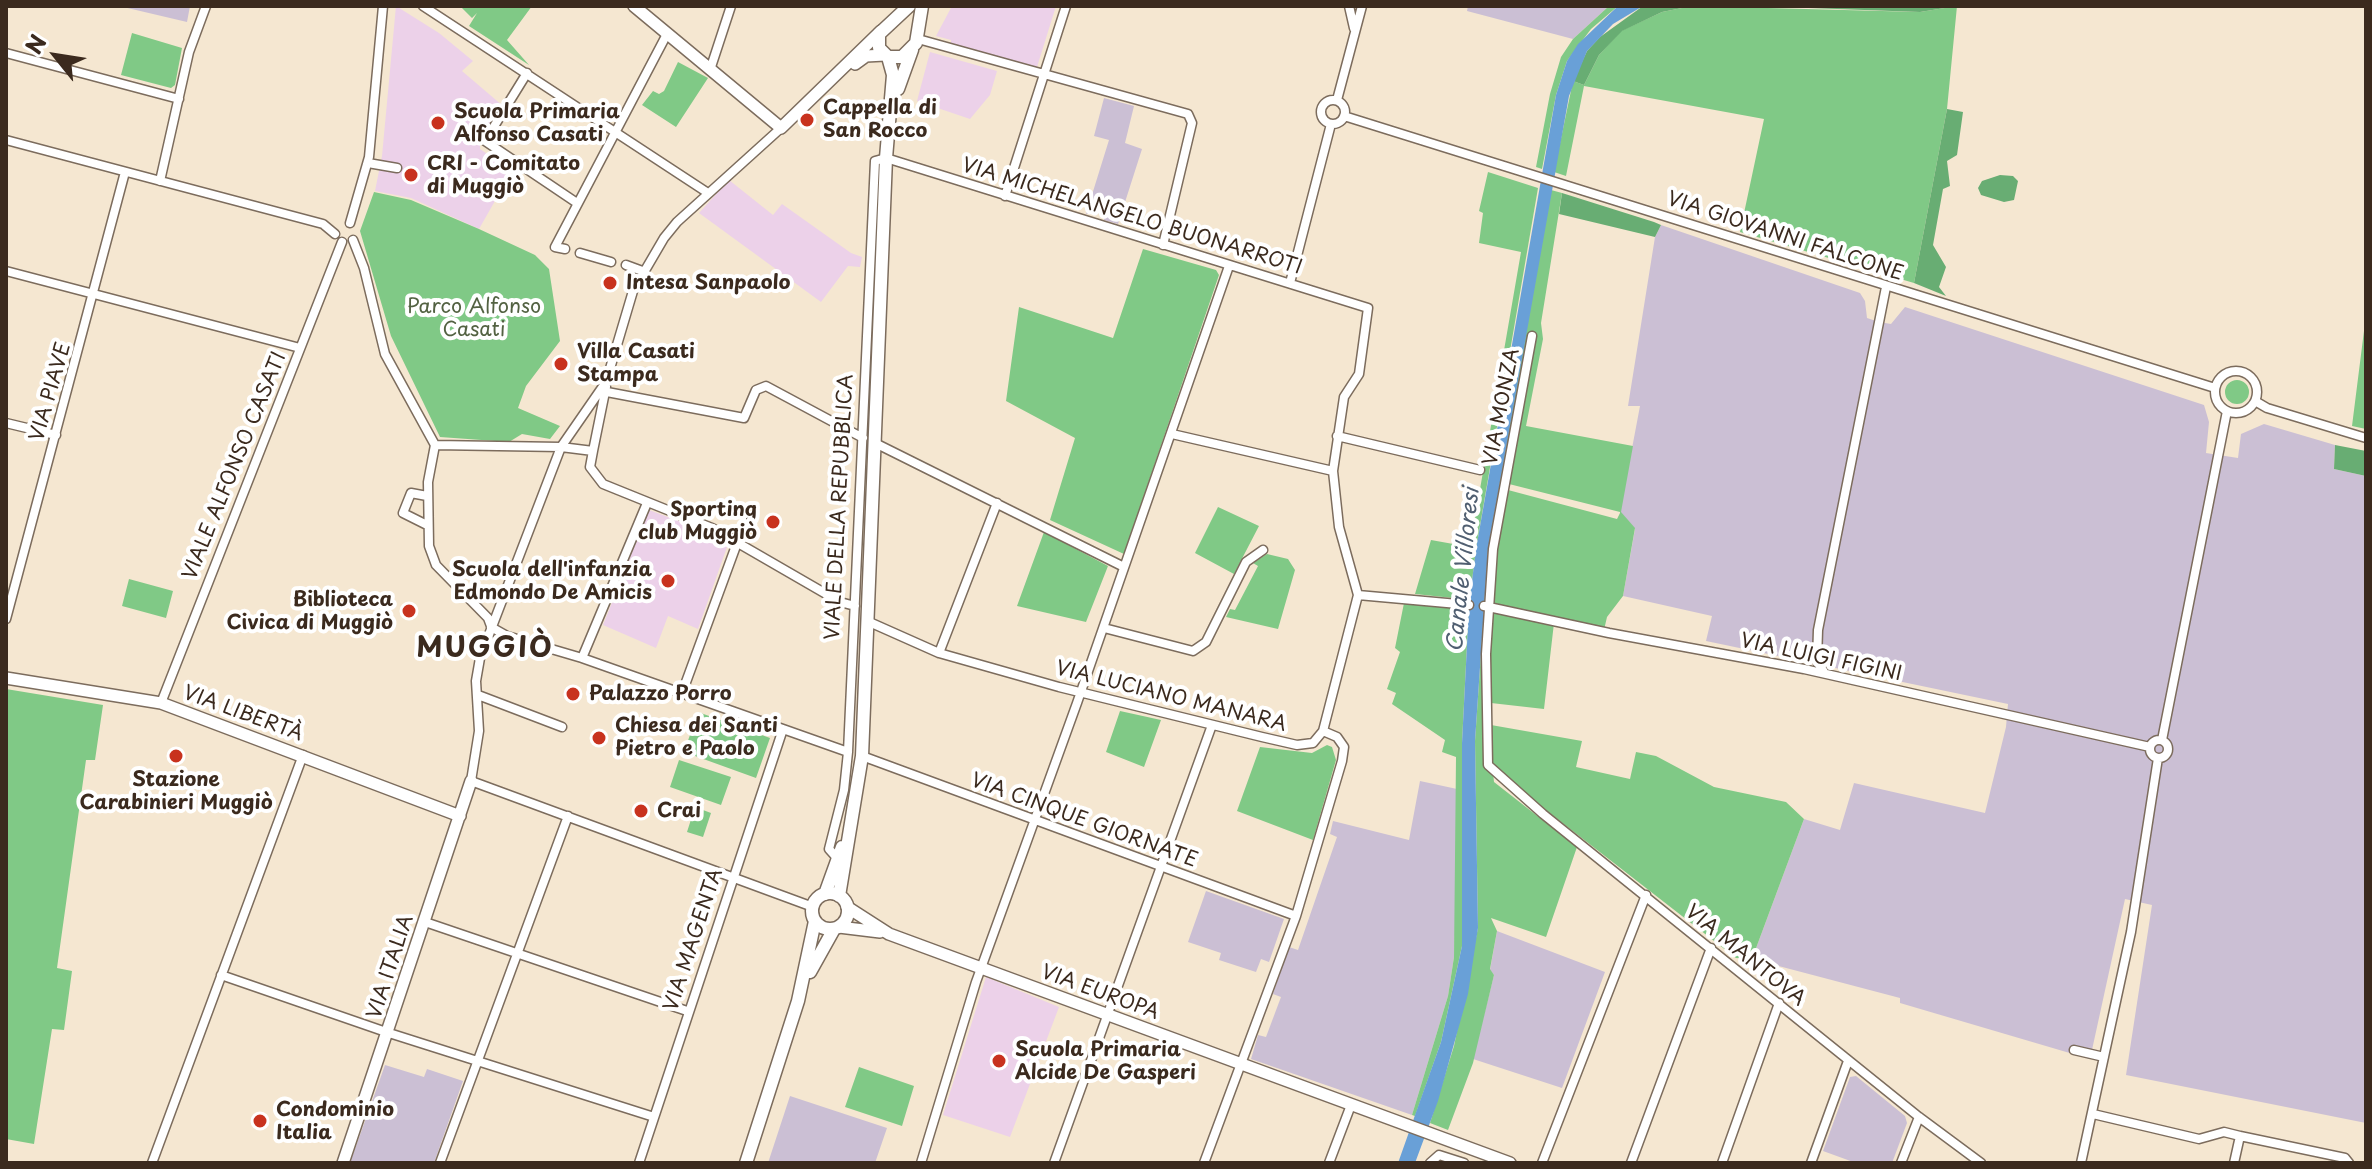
<!DOCTYPE html>
<html>
<head>
<meta charset="utf-8">
<style>
  body { margin:0 }
  #map { position:relative; width:2372px; height:1169px; overflow:hidden; background:#f5e7d1; font-family:"Playpen Sans",sans-serif }
  canvas { display:block }
  .frame { position:absolute; inset:0; border:8px solid #3b2a1e; pointer-events:none }
  .north { position:absolute; left:16px; top:16px; width:80px; height:80px; -webkit-text-stroke:6px #fff; paint-order:stroke; rotate:300deg; font-size:22px; font-weight:700; line-height:32px; text-align:center; color:#3b2a1e }
  .north::after { content:''; display:block; margin:auto; width:28px; height:36px; background:#3b2a1e; clip-path:polygon(50% 0,100% 100%,50% 72%,0 100%) }
</style>
</head>
<body>
<div id="map">
<canvas width="2372" height="1169"></canvas>
<div class="frame"></div>
<div class="north">N</div>
</div>
<script>
const ctx = document.querySelector('canvas').getContext('2d');
ctx.lineJoin = 'round';
function fill(path, color) { ctx.fillStyle = color; ctx.fill(path, 'evenodd'); }
const shape = rows => new Path2D(rows.map(r => 'M' + r).join(''));
function stroke(path, color, width, dash) { ctx.strokeStyle = color; ctx.lineWidth = width; ctx.lineCap = dash ? 'butt' : 'round'; ctx.setLineDash(dash || []); ctx.stroke(path); }
function write(font, color, halo, rows, align = 'center') {
  ctx.font = font + ' "Playpen Sans",sans-serif'; ctx.lineWidth = 8; ctx.setLineDash([]); ctx.textBaseline = 'middle'; ctx.strokeStyle = halo; ctx.fillStyle = color; for (const [text, x, y, turn = 0] of rows) {
    ctx.save(); ctx.translate(x, y); ctx.rotate((+turn || 0) * Math.PI / 180); ctx.textAlign = isNaN(turn) ? turn : align; if (halo) ctx.strokeText(text, 0, 0); ctx.fillText(text, 0, 0); ctx.restore();
  }
}
fill(shape([
  [396,6,439,33,473,61,462,71,503,106,480,140,480,149,512,171,479,229,411,198,375,191,382,156],
  [952,6,1056,6,1037,67,951,44,951,40,936,36],
  [930,52,997,71,990,95,970,119,917,101],
  [729,180,773,215,782,204,851,253,862,257,860,267,848,266,821,302,699,213],
  [649,510,703,530,727,547,698,629,668,616,656,648,603,625],
  [986,977,1059,1007,1010,1137,943,1115]
]), '#ecd1e9');
fill(shape([
  [119,6,190,6,187,22],
  [1468,6,1609,6,1573,39,1467,11],
  [1104,98,1134,106,1125,143,1142,149,1118,224,1104,220,1103,214,1095,212,1086,214,1109,140,1094,136],
  [1661,225,1860,293,1865,301,1867,318,1879,322,1891,324,1905,307,2204,405,2209,422,2206,453,2238,458,2241,434,2264,424,2335,445,2334,469,2366,476,2366,1123,2126,1075,2152,905,2125,899,2090,1059,1900,1003,1900,998,1752,959,1804,819,1840,830,1854,783,1985,813,2006,727,2008,704,1706,641,1712,616,1623,596,1635,529,1620,512,1640,406,1628,406,1655,237],
  [1420,781,1457,789,1457,886,1454,957,1448,996,1412,1115,1251,1059,1258,1035,1266,1037,1281,997,1273,994,1289,947,1298,950,1319,889,1337,837,1330,834,1333,821,1409,840],
  [1206,891,1284,919,1269,962,1261,959,1256,972,1219,960,1221,953,1188,942],
  [1497,931,1605,972,1562,1088,1473,1059,1494,975,1490,970],
  [385,1065,424,1077,427,1069,463,1081,434,1163,350,1163],
  [1856,1076,1905,1116,1907,1123,1892,1163,1856,1163,1823,1151,1850,1077],
  [790,1096,887,1128,875,1163,768,1163]
]), '#cbbfd4');
fill(shape([
  [460,6,532,6,507,40,529,65,469,26,477,13,472,18],
  [1609,6,1618,6,1591,29,1567,61,1556,95,1542,169,1536,167,1550,94,1561,57,1573,39],
  [1692,6,1920,12,1957,6,1947,109,1914,283,1740,232,1764,119,1584,86,1566,176,1554,172,1573,81,1584,85,1599,55,1621,31,1662,12],
  [132,33,182,48,175,85,171,88,121,75],
  [678,62,708,78,676,127,642,105,653,91,659,94,664,91],
  [1488,172,1538,188,1476,549,1469,605,1462,743,1462,946,1441,1042,1415,1116,1412,1115,1448,996,1454,957,1456,757,1442,752,1445,740,1392,704,1396,693,1387,689,1400,652,1395,648,1404,603,1463,608,1462,599,1415,594,1431,540,1470,547,1521,252,1479,243,1483,213,1479,211],
  [1551,190,1562,193,1541,323,1543,339,1526,426,1633,446,1621,512,1635,528,1623,596,1607,617,1604,630,1554,623,1544,709,1491,703,1491,725,1582,741,1576,767,1630,779,1636,752,1656,756,1714,787,1786,802,1804,819,1752,959,1736,958,1520,790,1492,763,1494,782,1577,847,1546,937,1491,918,1497,931,1490,969,1494,975,1473,1063,1448,1130,1430,1123,1454,1046,1478,928,1475,741,1488,549],
  [1509,484,1620,512,1620,513,1617,519,1508,490],
  [374,192,411,200,479,229,535,255,549,269,560,341,526,386,518,408,560,426,550,439,522,434,509,442,440,437,391,336,360,231],
  [1143,249,1216,270,1219,275,1124,554,1050,520,1075,438,1006,401,1019,307,1113,338],
  [2366,315,2366,429,2352,426],
  '2225 392a12 12 0 1 1 24 0a12 12 0 1 1-24 0Z',
  [1218,507,1259,526,1234,574,1195,553],
  [1044,532,1108,566,1086,622,1017,606],
  [1267,554,1288,559,1295,570,1278,629,1226,617,1230,609,1235,610,1258,566,1253,563],
  [129,579,173,591,166,618,122,606],
  [6,689,103,705,95,760,86,760,57,968,72,971,64,1030,52,1029,34,1144,6,1139],
  [1120,711,1161,720,1144,767,1106,752],
  [698,712,770,738,756,778,684,752],
  [1327,745,1332,747,1336,760,1313,840,1237,811,1260,747,1312,753],
  [679,760,731,777,721,805,670,787],
  [695,807,711,813,703,837,687,832],
  [859,1067,914,1086,902,1126,845,1107]
]), '#80c986');
fill(shape([
  [1643,6,1692,6,1662,12,1622,31,1599,55,1584,85,1573,81,1587,51,1600,37],
  [1753,6,1957,6,1920,12],
  [1947,109,1963,112,1957,155,1947,161,1950,186,1943,189,1933,245,1946,267,1939,287,1946,296,1914,283],
  [2000,175,2013,176,2018,181,2014,200,2004,202,1981,195,1978,188,1982,181],
  [1562,193,1654,222,1661,225,1655,237,1559,214],
  [2335,445,2366,451,2366,476,2334,469]
]), '#68ad73');
fill(shape([
  [1618,6,1643,6,1613,24,1587,51,1569,96,1488,549,1475,741,1478,928,1468,994,1438,1101,1415,1163,1398,1163,1441,1042,1462,946,1462,743,1469,605,1476,549,1556,95,1567,61,1578,44]
]), '#69a0d7');
const street = shape([
  [423,6,708,193],
  [1349,6,1354,28],
  [918,39,1188,114,1192,123,1163,245],
  [6,53,179,99],
  [710,70,731,6],
  [527,73,485,141,577,203],
  '1321 112a12 12 0 1 1 24 0a12 12 0 1 1-24 0Z',
  [1337,100,1362,6],
  [1344,116,2215,388],
  [781,128,677,222,664,238,633,291,606,382,561,447,480,658,476,681,479,731,471,781,813,907],
  [6,140,323,224,335,234],
  [368,163,397,168],
  [160,181,189,52,206,6],
  [1005,196,1066,6],
  [350,223,369,157,383,6],
  [353,240,364,268,385,354,435,445],
  [565,249,555,247,667,34],
  [580,253,611,262],
  [626,265,645,272],
  [6,271,300,348],
  [1290,283,1331,124],
  [1532,336,1493,549,1486,654,1488,765,1543,814,1919,1117,1981,1163],
  '2215 392a21 21 0 1 1 42 0a21 21 0 1 1-42 0Z',
  [607,392,744,418,756,390,766,386,863,438],
  [2255,401,2267,408,2366,438],
  [6,423,56,435],
  [1172,434,1333,471],
  [1337,436,1480,470],
  [875,443,1124,567],
  [435,445,561,447,593,451,606,387],
  [435,445,428,482,429,546,436,565,488,618,491,626],
  [593,451,590,467,603,484,712,528,840,602,855,606],
  [427,525,403,513,411,493,427,496],
  [1358,595,1469,605],
  [1484,606,1609,633,1804,669,2150,747],
  [6,619,125,172],
  [491,627,507,636,582,658,848,752],
  [1104,628,1193,651,1206,642,1246,562,1263,550],
  [939,653,997,503],
  [582,658,647,503],
  [1824,672,1817,661,1818,630,1886,287],
  [682,693,737,543],
  [478,695,562,727],
  [161,703,342,242],
  '2150 749a9 9 0 1 1 18 0a9 9 0 1 1-18 0Z',
  [2162,740,2227,411],
  [862,756,1296,916],
  [838,859,829,849,844,790,848,752,875,161,886,158,1368,308,1359,374,1344,397,1333,471,1339,527,1358,595,1323,731,1313,743,1297,745,1262,737,1059,687,939,653,867,621],
  [425,922,687,1011],
  [221,975,389,1033,654,1117],
  [2074,1050,2104,1057],
  [2093,1114,2199,1139,2224,1132,2240,1136],
  [152,1163,303,755],
  [440,1163,568,816],
  [639,1163,783,729],
  [921,1163,976,982,1077,703,1229,266],
  [1054,1163,1212,725],
  [1204,1163,1296,916,1342,761,1344,747,1337,737,1323,731],
  [1329,1163,1351,1105],
  [1430,1163,1439,1155,1464,1163],
  [1542,1163,1646,895],
  [1631,1163,1711,948],
  [1722,1163,1779,1003],
  [1811,1163,1848,1061],
  [1901,1163,1919,1117],
  [2081,1163,2131,932,2158,758],
  [2234,1163,2240,1136,2345,1158,2349,1163]
]);
const secondary = shape([
  [634,6,781,128,881,31],
  [855,64,866,56,885,55],
  [6,678,161,703,460,816],
  [847,907,889,934,1510,1163],
  [839,927,880,932],
  [343,1163,471,781]
]);
const primary = shape([
  [909,6,879,34,879,48,888,57,902,57,916,43,922,6],
  [898,89,912,50],
  '812 911a18 18 0 1 1 36 0a18 18 0 1 1-36 0Z',
  [825,894,842,847],
  [839,896,862,756,886,158,893,75,888,57],
  [810,972,834,929],
  [746,1163,798,1001,815,921]
]);
stroke(street, '#7c6c5d', 11);
stroke(secondary, '#7c6c5d', 14);
stroke(primary, '#7c6c5d', 15);
stroke(street, '#fff', 8);
stroke(secondary, '#fff', 11);
stroke(primary, '#fff', 12);
for (const [x, y, r, color] of [
  [807,120,8,"#c8321e"],
  [438,123,8,"#c8321e"],
  [411,175,8,"#c8321e"],
  [610,283,8,"#c8321e"],
  [561,364,8,"#c8321e"],
  [773,522,8,"#c8321e"],
  [668,581,8,"#c8321e"],
  [409,611,8,"#c8321e"],
  [573,694,8,"#c8321e"],
  [599,738,8,"#c8321e"],
  [176,756,8,"#c8321e"],
  [641,811,8,"#c8321e"],
  [999,1061,8,"#c8321e"],
  [260,1121,8,"#c8321e"]
]) { const dot = new Path2D(); dot.arc(x, y, r, 0, 2 * Math.PI); ctx.fillStyle = color; ctx.fill(dot); stroke(dot, '#fff', 3); }
write('bold 20px', '#3b2a1e', '#fff', [
  ["Cappella di",823,108],
  ["San Rocco",823,131],
  ["Scuola Primaria",454,112],
  ["Alfonso Casati",454,135],
  ["CRI - Comitato",427,164],
  ["di Muggiò",427,187],
  ["Intesa Sanpaolo",626,283],
  ["Villa Casati",577,352],
  ["Stampa",577,375],
  ["Sporting",757,510,"right"],
  ["club Muggiò",757,533,"right"],
  ["Scuola dell'infanzia",652,570,"right"],
  ["Edmondo De Amicis",652,593,"right"],
  ["Biblioteca",393,600,"right"],
  ["Civica di Muggiò",393,623,"right"],
  ["Palazzo Porro",589,694],
  ["Chiesa dei Santi",615,726],
  ["Pietro e Paolo",615,749],
  ["Stazione",176,780,"center"],
  ["Carabinieri Muggiò",176,803,"center"],
  ["Crai",657,811],
  ["Scuola Primaria",1015,1050],
  ["Alcide De Gasperi",1015,1073],
  ["Condominio",276,1110],
  ["Italia",276,1133]
], 'left');
write('20px', '#3b2a1e', '#fff', [
  ["VIA MICHELANGELO BUONARROTI",1132,217,17],
  ["VIA GIOVANNI FALCONE",1785,237,18],
  ["VIA PIAVE",51,392,-74],
  ["VIA MONZA",1502,407,-79],
  ["VIALE ALFONSO CASATI",235,466,-68],
  ["VIALE DELLA REPUBBLICA",840,507,-87],
  ["VIA LUIGI FIGINI",1821,658,12],
  ["VIA LUCIANO MANARA",1171,697,14],
  ["VIA LIBERTÀ",243,714,20],
  ["VIA CINQUE GIORNATE",1084,821,20],
  ["VIA MAGENTA",694,940,-72],
  ["VIA MANTOVA",1745,956,39],
  ["VIA ITALIA",391,967,-72],
  ["VIA EUROPA",1100,993,20]
]);
write('20px', '#536242', '#fff', [
  ["Parco Alfonso",474,307],
  ["Casati",474,330]
]);
write('italic 22px', '#505f71', '#fff', [
  ["Canale Villoresi",1464,570,-84]
]);
ctx.letterSpacing = '2px';
write('bold 28px', '#3b2a1e', '#fff', [
  ["MUGGIÒ",485,649]
]);
ctx.letterSpacing = '0px';
</script>
</body>
</html>
